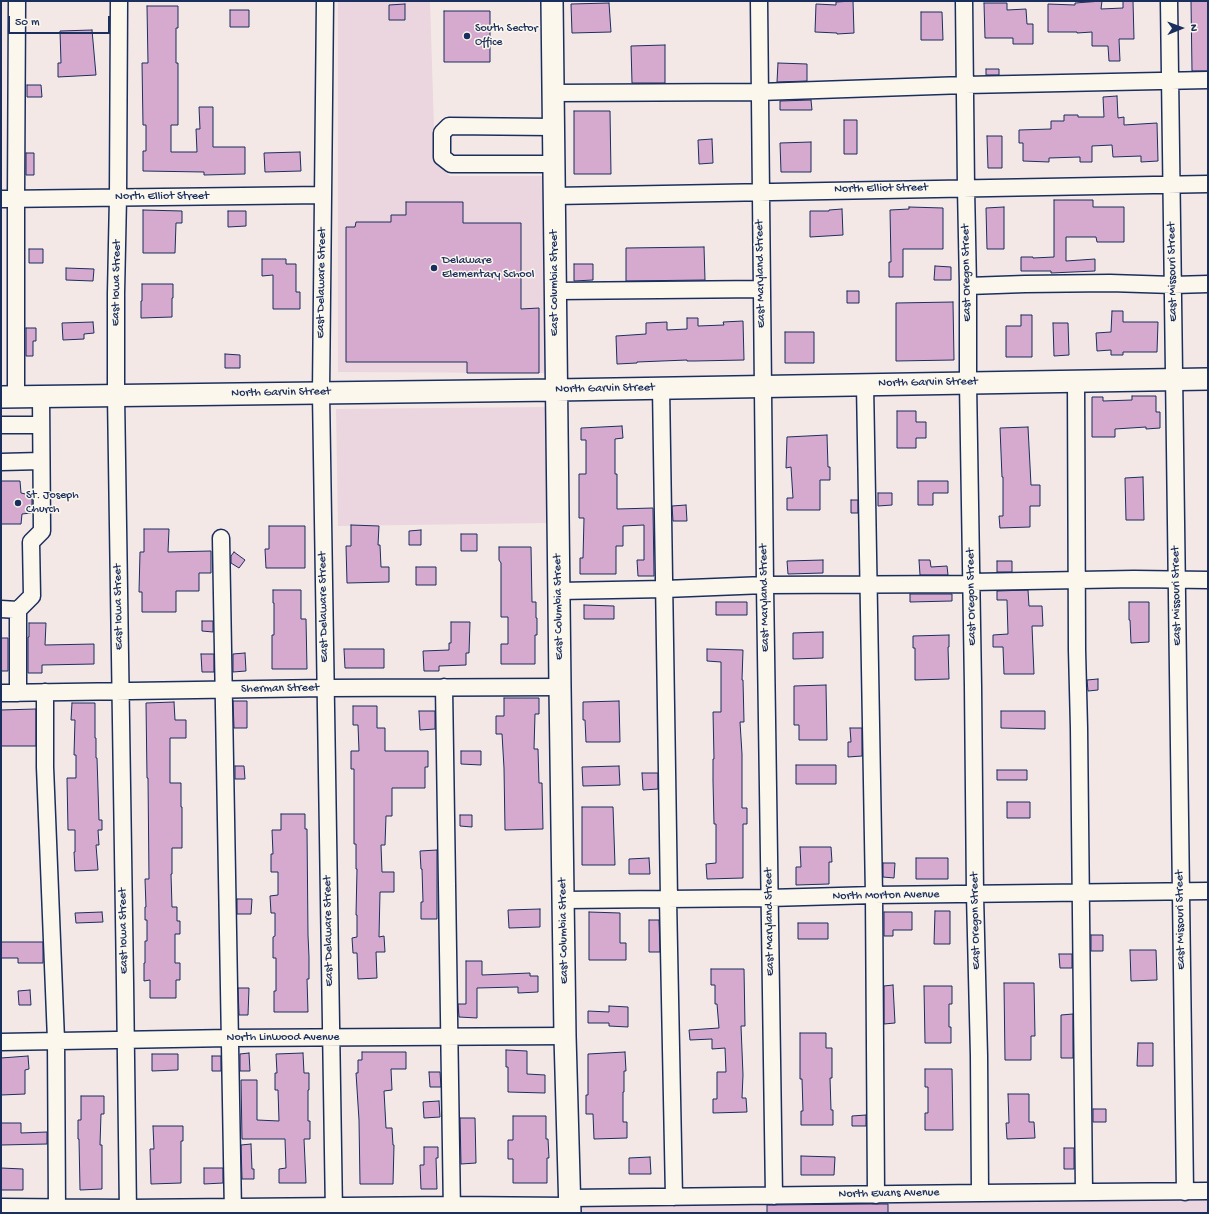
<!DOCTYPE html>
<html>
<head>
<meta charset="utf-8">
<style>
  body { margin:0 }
  #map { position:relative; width:1209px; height:1214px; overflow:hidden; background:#f4e8e6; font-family:"Gochi Hand",sans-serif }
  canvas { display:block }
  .frame { position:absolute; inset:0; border:2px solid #1b2f5e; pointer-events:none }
  .north { position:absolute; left:1161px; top:8px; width:40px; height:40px; -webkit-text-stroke:3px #fbf7ec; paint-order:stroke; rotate:89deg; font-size:11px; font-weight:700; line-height:16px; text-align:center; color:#1b2f5e }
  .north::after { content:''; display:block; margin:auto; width:14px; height:18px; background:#1b2f5e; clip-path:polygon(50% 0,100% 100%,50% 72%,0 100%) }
  .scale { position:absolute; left:8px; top:16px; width:102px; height:18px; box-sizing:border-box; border:2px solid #1b2f5e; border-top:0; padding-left:5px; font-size:12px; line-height:14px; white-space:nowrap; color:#1b2f5e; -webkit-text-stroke:3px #fbf7ec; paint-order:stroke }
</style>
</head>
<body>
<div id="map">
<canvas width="1209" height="1214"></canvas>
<div class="frame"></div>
<div class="north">N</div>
<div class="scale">50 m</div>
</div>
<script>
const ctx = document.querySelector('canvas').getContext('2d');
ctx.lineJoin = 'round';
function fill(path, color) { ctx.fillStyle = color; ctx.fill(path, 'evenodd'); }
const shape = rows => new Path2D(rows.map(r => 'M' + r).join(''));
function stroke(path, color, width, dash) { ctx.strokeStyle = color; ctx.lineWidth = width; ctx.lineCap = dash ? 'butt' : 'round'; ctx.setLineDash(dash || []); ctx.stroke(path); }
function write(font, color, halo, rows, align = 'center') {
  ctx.font = font + ' "Gochi Hand",sans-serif'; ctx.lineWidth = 3; ctx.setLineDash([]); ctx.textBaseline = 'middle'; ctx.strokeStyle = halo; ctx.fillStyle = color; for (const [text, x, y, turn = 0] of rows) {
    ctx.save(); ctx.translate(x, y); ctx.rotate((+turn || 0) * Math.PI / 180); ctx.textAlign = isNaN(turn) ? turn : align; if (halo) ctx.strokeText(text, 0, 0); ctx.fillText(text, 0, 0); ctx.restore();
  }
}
fill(shape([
  [338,1,430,1,435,161,450,176,544,176,546,373,338,372],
  [545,407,547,523,338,526,336,409],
  [1208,1195,1208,1213,570,1213,570,1198]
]), '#ebd5df');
const building = shape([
  [853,1,854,33,837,34,837,33,815,32,816,4,836,5,836,2,853,1],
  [1102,1,1101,9,1123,8,1123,1,1133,1,1134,39,1119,39,1120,61,1109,61,1108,46,1092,46,1092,32,1077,33,1077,32,1048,32,1048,4,1075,5,1075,3,1102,1],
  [1191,1,1208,1,1208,71,1192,71,1191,1],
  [609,3,611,32,572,33,571,4,609,3],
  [984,3,1007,3,1007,10,1026,9,1027,24,1033,24,1033,44,1013,44,1013,38,985,38,984,3],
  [405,4,405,20,389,20,389,5,405,4],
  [147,6,178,6,178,28,176,28,176,63,178,63,178,125,171,125,171,152,197,152,196,129,200,129,199,107,213,107,213,147,245,147,245,174,204,175,204,172,143,171,143,151,146,151,146,125,143,125,142,63,148,63,147,6],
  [230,10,249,10,249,27,230,27,230,10],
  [444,11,490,11,490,62,444,62,444,11],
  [921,12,942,12,943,40,921,40,921,12],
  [92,30,96,75,58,77,58,63,61,63,60,31,92,30],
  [665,45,665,83,632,83,631,46,665,45],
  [778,63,807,64,807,81,777,82,778,63],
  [986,69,999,69,999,75,986,75,986,69],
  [27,85,41,85,42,97,27,97,27,85],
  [1117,96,1118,118,1124,117,1124,125,1157,123,1158,161,1141,162,1141,156,1113,157,1112,145,1092,146,1092,162,1080,162,1080,157,1049,158,1049,162,1023,161,1023,143,1019,143,1019,130,1051,129,1051,121,1064,121,1064,115,1078,115,1078,117,1104,117,1103,97,1117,96],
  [811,100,812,110,780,110,780,101,811,100],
  [574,111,610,111,611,174,574,174,574,111],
  [844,120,857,120,857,154,844,154,844,120],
  [987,136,1002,136,1002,168,988,168,987,136],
  [712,139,713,163,699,164,698,140,712,139],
  [811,142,811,172,781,172,780,143,811,142],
  [300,152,301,171,265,172,264,153,300,152],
  [26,153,34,153,34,175,26,175,26,153],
  [1054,200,1093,200,1093,207,1124,207,1124,242,1097,242,1096,237,1066,237,1066,261,1095,259,1095,271,1051,273,1051,271,1021,271,1021,257,1033,257,1033,258,1054,257,1054,200],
  [406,202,463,202,463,223,521,223,521,309,539,308,539,373,467,373,467,362,346,362,346,227,355,227,356,222,391,222,391,215,406,215,406,202],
  [909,207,943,208,943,249,903,249,903,277,889,277,889,262,891,262,890,210,909,209,909,207],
  [1004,207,1004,249,987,249,986,208,1004,207],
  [842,209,843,235,810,237,810,211,829,211,829,210,842,209],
  [143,210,182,211,182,223,176,223,175,253,143,253,143,210],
  [228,211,246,211,246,226,228,227,228,211],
  [704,247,705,280,626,281,626,248,704,247],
  [29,249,43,249,43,263,29,263,29,249],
  [262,259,286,259,286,264,296,264,296,292,300,292,300,309,273,309,273,275,262,276,262,259],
  [574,264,593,264,593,280,574,281,574,264],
  [935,266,951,267,951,280,934,280,935,266],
  [66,268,94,269,93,281,66,280,66,268],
  [142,284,173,284,173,298,172,298,172,317,141,318,141,301,142,301,142,284],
  [847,291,859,291,859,303,847,303,847,291],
  [953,302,954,360,896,361,896,303,953,302],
  [1112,311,1123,311,1123,322,1158,322,1157,352,1123,352,1123,355,1111,355,1111,350,1097,351,1096,333,1111,332,1112,311],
  [1021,315,1032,315,1032,357,1006,357,1006,326,1021,326,1021,315],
  [687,318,698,318,698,326,724,325,723,322,743,321,744,360,695,361,687,361,687,360,637,362,637,363,617,364,616,336,646,334,646,323,667,322,667,330,687,329,687,318],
  [93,322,94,333,84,334,84,339,63,340,62,323,93,322],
  [1053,323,1068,323,1069,355,1054,356,1053,323],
  [26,328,36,328,36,341,33,341,33,356,26,356,26,328],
  [785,332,814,332,814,363,785,363,785,332],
  [225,354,240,355,240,368,225,368,225,354],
  [1132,396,1156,396,1156,412,1160,412,1160,428,1146,429,1146,427,1115,429,1115,437,1092,437,1092,397,1103,397,1103,401,1132,400,1132,396],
  [897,411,916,411,916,422,926,422,926,438,916,438,916,448,897,448,897,411],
  [622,426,623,438,615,439,615,474,617,474,617,509,653,508,654,576,638,576,637,560,644,560,644,525,623,526,623,546,616,546,616,574,580,574,580,558,583,558,584,518,579,518,579,474,586,474,586,440,581,440,581,428,622,426],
  [1028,427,1031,485,1040,485,1040,506,1030,506,1030,527,1000,528,999,516,1003,516,1003,477,1002,477,1000,428,1028,427],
  [827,435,828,467,830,467,830,480,820,480,820,510,787,510,787,498,793,498,791,467,786,468,787,437,827,435],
  [1143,477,1144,520,1126,520,1125,478,1143,477],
  [1,481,20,481,21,493,30,495,32,497,32,511,31,513,22,514,21,524,1,524,1,481],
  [918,481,948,481,948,493,933,493,933,505,918,505,918,481],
  [878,493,892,493,892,505,878,506,878,493],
  [851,500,858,500,858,513,851,513,851,500],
  [686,505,687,521,673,521,672,506,686,505],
  [351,525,379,526,378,545,380,545,381,567,389,567,389,582,347,583,346,546,351,546,351,525],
  [269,526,305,526,305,568,266,568,265,549,269,549,269,526],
  [144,529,169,529,168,552,211,551,211,573,199,573,199,591,176,591,176,612,142,612,142,592,139,592,140,552,144,552,144,529],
  [421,530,421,545,409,545,409,531,421,530],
  [461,534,477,534,477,551,461,551,461,534],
  [499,547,531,547,532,602,536,602,536,618,537,618,537,635,535,635,535,664,501,664,501,644,508,644,508,617,501,617,501,563,499,560,499,547],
  [234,552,245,560,239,568,231,563,231,556,234,552],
  [823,560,823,573,788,574,787,561,823,560],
  [919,560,930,560,931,567,947,566,948,575,920,575,919,560],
  [997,561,1012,561,1012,572,997,572,997,561],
  [416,567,436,567,436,585,416,585,416,567],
  [273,590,301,590,301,619,306,619,307,669,272,669,272,635,274,635,274,603,273,603,273,590],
  [1028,590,1029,606,1042,606,1043,626,1032,626,1034,674,1004,674,1003,647,993,647,993,635,1008,634,1007,600,997,600,997,591,1028,590],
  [910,594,952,594,952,601,910,602,910,594],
  [716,602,747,602,747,615,716,615,716,602],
  [1129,602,1149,602,1149,642,1131,643,1130,620,1129,620,1129,602],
  [584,605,614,606,614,619,584,619,584,605],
  [202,621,213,621,213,632,202,631,202,621],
  [451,622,470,622,469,653,466,653,466,665,439,666,439,671,424,671,423,651,449,650,449,643,451,643,451,622],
  [29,623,46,623,45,645,94,644,94,664,42,665,42,673,28,673,28,637,29,637,29,623],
  [823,632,823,658,793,659,793,633,823,632],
  [949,635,949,647,948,647,949,679,915,680,915,648,913,648,913,636,949,635],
  [1,638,8,638,8,671,1,671,1,638],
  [344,649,384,649,384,668,345,668,344,649],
  [707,649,743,650,742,680,743,680,744,722,740,722,742,754,742,808,747,808,747,824,743,824,743,878,707,879,706,864,716,863,716,824,714,824,713,781,713,759,714,759,713,712,721,712,721,662,707,661,707,649],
  [245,653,246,671,233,672,233,654,245,653],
  [201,654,214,654,214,672,202,672,201,654],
  [1098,679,1098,690,1088,691,1087,680,1098,679],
  [826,685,827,740,799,740,799,725,794,725,794,686,826,685],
  [504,698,539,698,539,714,535,714,534,749,538,749,539,783,542,783,543,829,505,830,504,768,502,734,496,734,496,716,504,716,504,698],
  [233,701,247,701,247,728,234,728,233,701],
  [619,701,620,742,586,742,585,720,583,720,583,702,619,701],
  [174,702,175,720,186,720,186,738,170,738,170,783,181,783,181,807,182,807,182,848,172,848,172,874,171,874,172,907,177,907,177,921,180,921,180,934,175,934,175,963,180,963,180,980,176,980,176,998,150,998,150,980,144,981,144,963,145,963,145,941,147,941,147,920,145,920,145,907,146,907,145,879,149,879,148,778,147,778,146,703,174,702],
  [72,703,95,703,95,738,96,738,96,758,97,758,99,820,102,820,102,830,98,830,99,845,96,845,98,870,75,871,74,852,75,852,75,830,68,830,67,778,76,778,76,755,74,755,75,720,71,720,72,703],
  [353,706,377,706,377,728,385,728,385,751,428,751,428,767,425,767,425,788,392,788,392,816,386,816,385,845,381,845,382,872,394,872,394,892,380,892,379,937,384,936,385,952,376,952,377,978,358,979,357,953,353,953,352,938,357,937,357,915,356,915,357,869,356,869,356,844,354,844,354,769,351,769,351,751,359,751,358,725,353,725,353,706],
  [36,709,36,746,1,746,1,710,36,709],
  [419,711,435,711,435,729,420,730,419,711],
  [1001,711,1045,711,1045,729,1001,728,1001,711],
  [850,728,862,728,862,756,848,757,848,742,851,742,850,728],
  [461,751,481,751,481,765,461,764,461,751],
  [796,765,836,765,836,784,796,784,796,765],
  [235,766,244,766,245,779,235,779,235,766],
  [619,766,620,785,583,786,582,767,619,766],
  [997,770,1027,770,1027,780,997,780,997,770],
  [642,773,658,773,658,789,643,790,642,773],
  [1007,802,1030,802,1030,818,1007,818,1007,802],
  [582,807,613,807,615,865,582,865,582,807],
  [281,814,305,814,305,829,307,829,308,935,309,957,309,979,307,979,308,1012,274,1012,274,991,276,991,276,958,273,958,273,937,275,936,275,913,271,913,270,896,278,895,278,872,271,872,271,854,273,854,272,830,281,830,281,814],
  [460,815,472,815,472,827,460,826,460,815],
  [800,847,831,847,832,862,829,862,829,884,796,885,796,867,801,867,800,847],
  [437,850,437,919,421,919,421,902,423,902,422,869,421,869,420,851,437,850],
  [649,858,650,874,629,874,629,859,649,858],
  [916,858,948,858,948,879,916,879,916,858],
  [883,863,895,863,894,878,883,877,883,863],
  [237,899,252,899,251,914,237,914,237,899],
  [540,909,540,927,509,928,508,910,540,909],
  [935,911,950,911,950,944,934,944,935,911],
  [102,912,103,922,76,923,75,913,102,912],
  [589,912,620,913,620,943,626,943,626,960,589,960,589,912],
  [884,912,912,912,912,930,893,930,893,936,884,936,884,912],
  [649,920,659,920,660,952,649,952,649,920],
  [798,923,828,923,828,939,798,939,798,923],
  [1091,935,1103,935,1103,951,1091,951,1091,935],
  [1,942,43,942,43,963,18,963,18,958,1,958,1,942],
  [1130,950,1156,950,1157,980,1131,981,1130,950],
  [1059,954,1072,954,1072,968,1060,968,1059,954],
  [466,961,482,961,482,975,530,973,530,976,538,976,538,992,518,993,518,987,477,988,477,1018,459,1017,458,1004,466,1004,466,961],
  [711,969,744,969,745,1026,741,1026,743,1075,742,1098,746,1098,747,1112,713,1113,713,1099,717,1099,717,1072,726,1072,725,1048,712,1049,712,1039,690,1040,689,1030,719,1028,717,1004,715,1004,715,985,711,985,711,969],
  [1004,983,1034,983,1035,1036,1031,1036,1031,1060,1005,1060,1004,983],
  [893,985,895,1023,884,1024,884,986,893,985],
  [924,986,952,986,952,1004,949,1004,949,1027,951,1027,951,1043,925,1043,924,986],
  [238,988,249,988,248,1015,239,1015,238,988],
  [30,990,31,1005,19,1005,18,991,30,990],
  [609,1006,628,1007,628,1027,609,1026,609,1023,588,1023,588,1011,609,1012,609,1006],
  [1073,1014,1073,1058,1061,1058,1061,1015,1073,1014],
  [800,1033,826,1033,826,1048,832,1048,832,1078,830,1078,831,1110,833,1110,833,1125,801,1125,801,1111,803,1111,802,1079,800,1079,800,1033],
  [1138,1043,1153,1043,1153,1066,1137,1066,1138,1043],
  [506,1050,527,1051,527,1074,545,1075,545,1093,508,1092,508,1067,506,1067,506,1050],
  [362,1052,406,1052,406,1069,391,1069,392,1090,384,1091,386,1128,392,1128,393,1145,394,1145,393,1184,360,1184,359,1120,356,1073,358,1073,358,1060,362,1060,362,1052],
  [625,1052,626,1071,624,1071,624,1092,623,1092,623,1122,627,1122,627,1138,594,1139,593,1114,586,1114,586,1095,588,1095,588,1054,625,1052],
  [249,1053,250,1071,240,1071,240,1054,249,1053],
  [303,1053,304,1073,309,1073,309,1090,308,1090,308,1121,310,1121,310,1139,304,1139,306,1183,279,1183,279,1169,286,1168,285,1139,242,1139,241,1080,257,1080,257,1120,279,1121,278,1090,275,1090,275,1073,277,1073,276,1054,303,1053],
  [152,1054,178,1054,178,1070,152,1071,152,1054],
  [28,1056,29,1069,25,1070,25,1094,1,1095,1,1058,28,1056],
  [212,1056,221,1056,221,1071,212,1071,212,1056],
  [925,1069,952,1069,953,1130,925,1130,925,1113,928,1113,928,1087,925,1087,925,1069],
  [429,1072,440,1072,441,1087,430,1087,429,1072],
  [1008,1094,1029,1094,1029,1122,1034,1122,1035,1138,1007,1139,1006,1123,1009,1123,1008,1094],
  [81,1096,104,1096,104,1114,101,1114,100,1145,102,1145,102,1189,80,1190,79,1139,78,1139,78,1120,81,1120,81,1096],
  [439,1101,440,1117,424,1118,423,1102,439,1101],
  [1093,1109,1106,1109,1106,1122,1093,1122,1093,1109],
  [866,1115,866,1126,852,1126,852,1116,866,1115],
  [513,1116,546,1116,546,1139,548,1139,549,1158,547,1158,547,1183,513,1183,513,1159,508,1159,508,1140,513,1140,513,1116],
  [460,1118,475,1118,476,1163,461,1164,460,1118],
  [1,1123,21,1123,21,1133,47,1132,47,1144,1,1145,1,1123],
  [153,1126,183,1126,183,1141,181,1141,181,1183,151,1184,150,1149,154,1149,153,1126],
  [251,1144,252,1169,254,1169,254,1179,242,1179,241,1145,251,1144],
  [424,1147,438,1147,438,1158,436,1158,437,1189,421,1189,420,1165,424,1165,424,1147],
  [1064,1148,1074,1148,1074,1169,1064,1169,1064,1148],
  [801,1156,835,1157,834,1175,801,1175,801,1156],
  [650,1157,651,1174,629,1174,629,1158,650,1157],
  [1,1168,23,1169,23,1190,1,1190,1,1168],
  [204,1168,223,1168,223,1183,204,1184,204,1168],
  [873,1204,888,1204,888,1213,767,1213,767,1205,873,1204]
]);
fill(building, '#d6aacf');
stroke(building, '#1b2f5e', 1);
const minor = shape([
  [119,1,118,197,116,293,116,395,125,982,128,1213],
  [325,1,321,393,334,1213],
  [759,1,765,585,774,1196],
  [964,1,966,188,968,286,968,383,973,686,975,895,979,1056,980,1193],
  [1169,1,1185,1192],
  [553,93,759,92,965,85,1208,80],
  [553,127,449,126,442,133,442,157,451,164,553,164],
  [554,196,1208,184],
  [1,199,323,195],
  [968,286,1025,284,1110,283,1173,285,1208,284],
  [556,291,762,289],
  [1076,381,1077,650,1079,728,1084,1192],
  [865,384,874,895,876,1195],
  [661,387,669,899],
  [16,397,16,198,17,1],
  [1,425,41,425],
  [1,462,41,461],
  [221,538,233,1213],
  [971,582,1134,579,1208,580],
  [559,591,665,589,765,585,971,584],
  [1,609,18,610],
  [444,687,452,1213],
  [45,692,45,767,56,1040,57,1213],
  [1,693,325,688,560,687],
  [18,693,18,610,32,596,31,542,42,531,41,396],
  [668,899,674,1197],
  [563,900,769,898,874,895,1208,891],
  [1,1042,230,1038,565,1036],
  [570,1198,980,1193,1208,1191],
  [1,1207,128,1208,452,1205,570,1206]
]);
const major = shape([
  [552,1,560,687,565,1036,570,1213],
  [1,397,556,390,1208,379]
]);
stroke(minor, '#1b2f5e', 19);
stroke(major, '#1b2f5e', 24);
stroke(minor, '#fbf7ec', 16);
stroke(major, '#fbf7ec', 21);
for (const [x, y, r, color] of [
  [467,36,4,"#1b2f5e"],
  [434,268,4,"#1b2f5e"],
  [18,503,4,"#1b2f5e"]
]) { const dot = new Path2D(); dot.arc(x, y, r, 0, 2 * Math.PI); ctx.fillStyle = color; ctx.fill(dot); stroke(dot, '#fbf7ec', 1.5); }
write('12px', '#1b2f5e', '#fbf7ec', [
  ["South Sector",475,29],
  ["Office",475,43],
  ["Delaware",442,261],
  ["Elementary School",442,275],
  ["St. Joseph",26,496],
  ["Church",26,510]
], 'left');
write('12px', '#1b2f5e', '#fbf7ec', [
  ["North Elliot Street",881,189,-1],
  ["North Elliot Street",162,197],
  ["East Missouri Street",1173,272,-91],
  ["East Oregon Street",967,273,-91],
  ["East Maryland Street",761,274,-91],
  ["East Iowa Street",117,283,-89],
  ["East Delaware Street",322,283,-89],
  ["East Columbia Street",555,283,-90],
  ["North Garvin Street",928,383,-1],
  ["North Garvin Street",605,389,-1],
  ["North Garvin Street",281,393,-1],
  ["East Missouri Street",1177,596,-91],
  ["East Oregon Street",972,597,-91],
  ["East Maryland Street",765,598,-91],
  ["East Iowa Street",119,607,-91],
  ["East Delaware Street",324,607,-91],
  ["East Columbia Street",559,607,-91],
  ["Sherman Street",280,689,-1],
  ["North Morton Avenue",886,896,-1],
  ["East Missouri Street",1181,920,-91],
  ["East Oregon Street",976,921,-91],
  ["East Maryland Street",770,922,-91],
  ["East Iowa Street",124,931,-91],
  ["East Delaware Street",329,931,-91],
  ["East Columbia Street",564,931,-91],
  ["North Linwood Avenue",283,1038],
  ["North Evans Avenue",889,1194,-1]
]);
</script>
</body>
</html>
